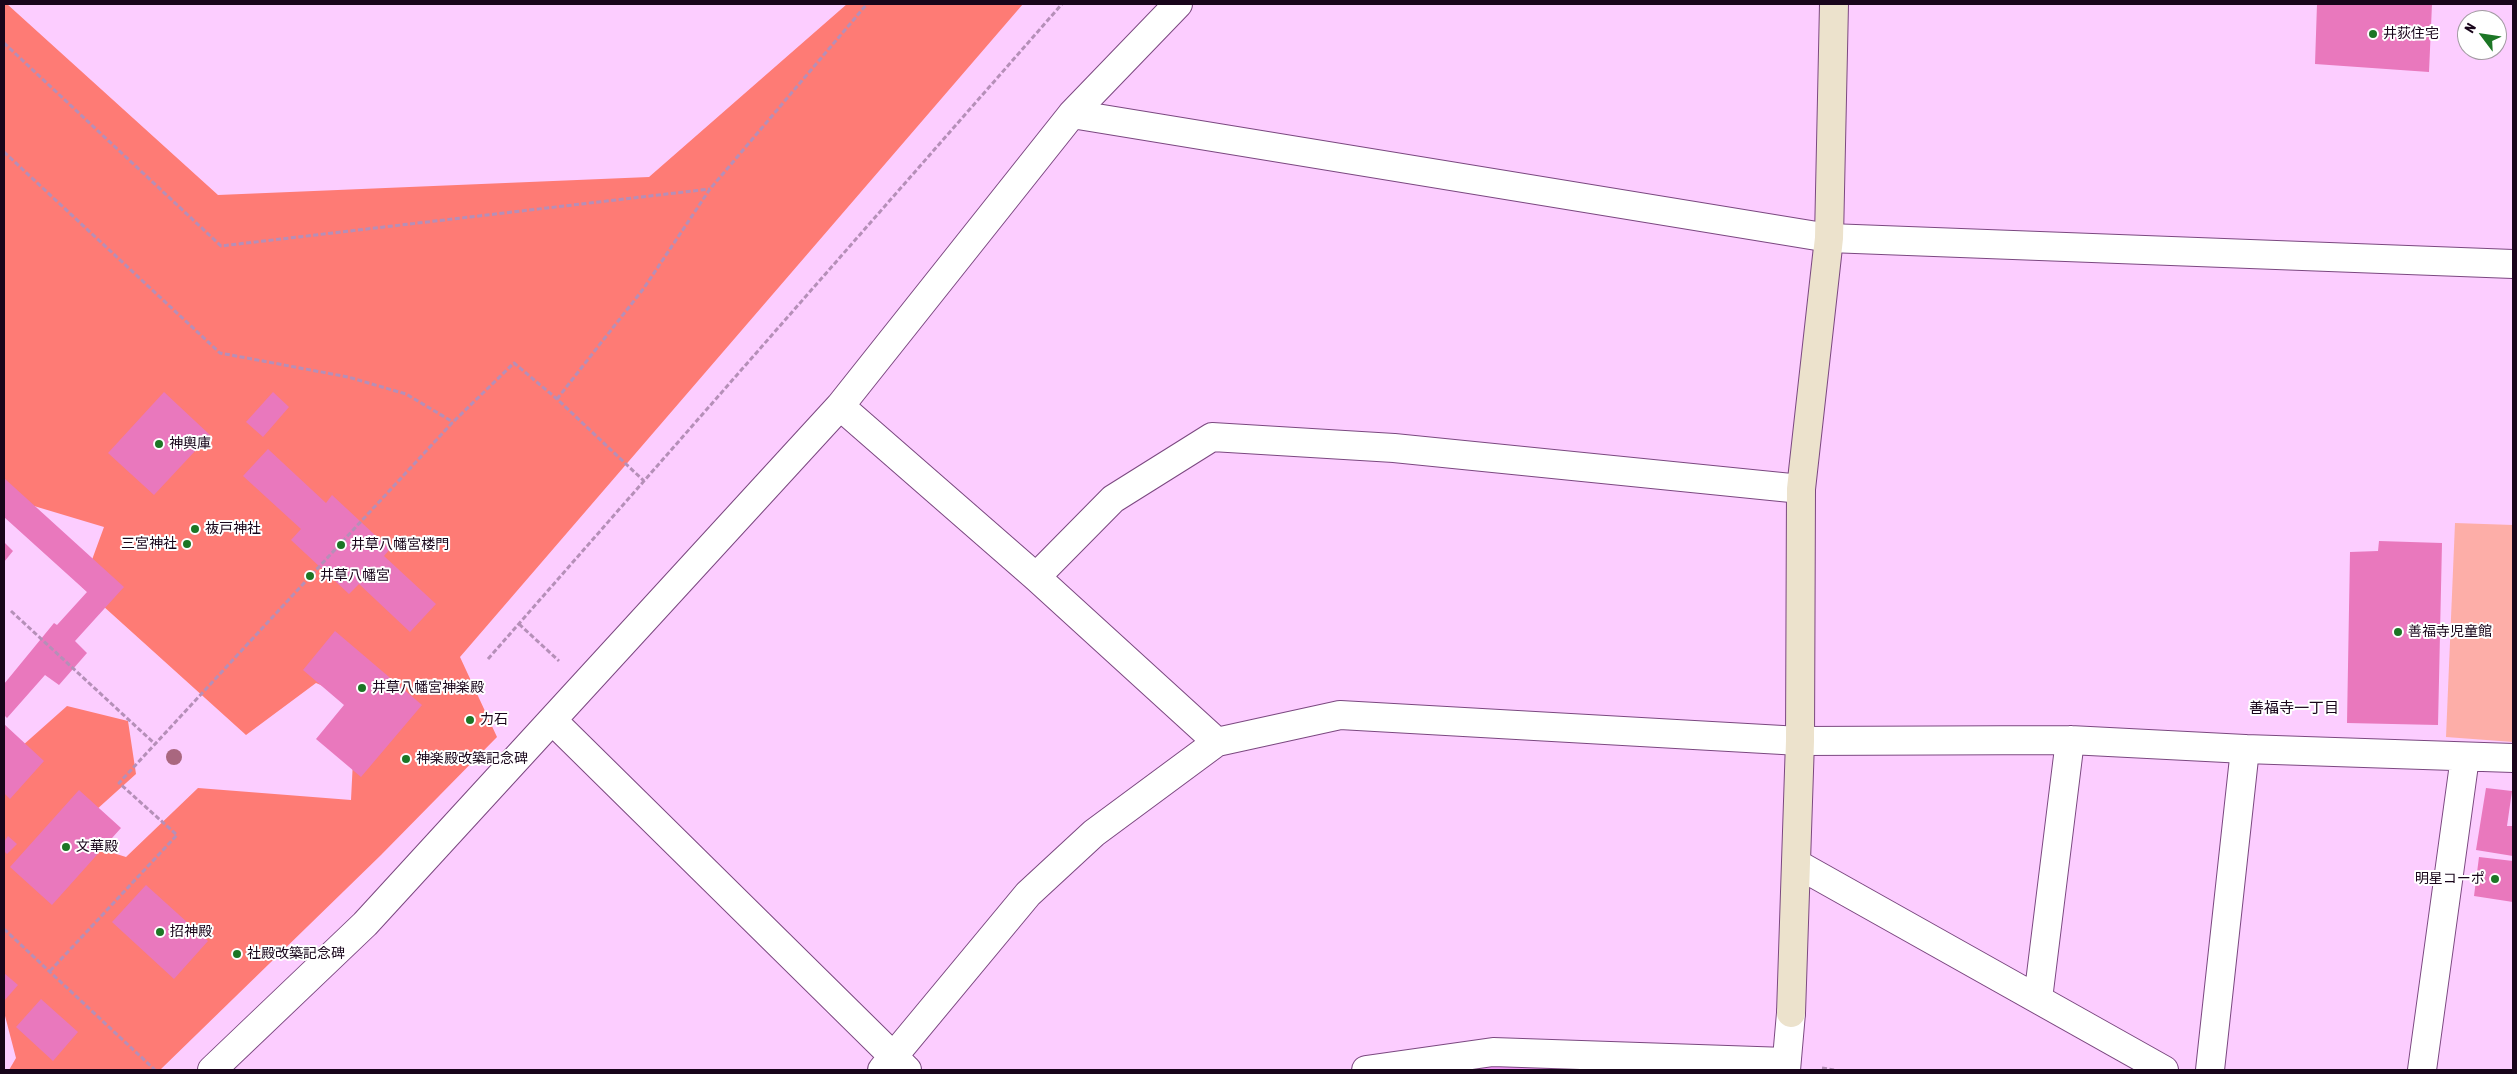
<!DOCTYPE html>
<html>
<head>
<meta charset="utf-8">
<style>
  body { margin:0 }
  #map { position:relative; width:2517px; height:1074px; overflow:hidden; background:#fccdff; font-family:"Asap Condensed",sans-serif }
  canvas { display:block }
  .frame { position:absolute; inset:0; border:5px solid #18051a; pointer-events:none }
  .north { position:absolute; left:2457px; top:10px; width:50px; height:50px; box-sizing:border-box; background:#fff; border:1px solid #a39ba3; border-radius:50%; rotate:301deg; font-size:14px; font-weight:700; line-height:20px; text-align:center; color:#18051a }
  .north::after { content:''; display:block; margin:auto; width:18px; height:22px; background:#1c7625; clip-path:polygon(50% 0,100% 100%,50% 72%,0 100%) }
</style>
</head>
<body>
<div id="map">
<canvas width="2517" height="1074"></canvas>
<div class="frame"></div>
<div class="north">N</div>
</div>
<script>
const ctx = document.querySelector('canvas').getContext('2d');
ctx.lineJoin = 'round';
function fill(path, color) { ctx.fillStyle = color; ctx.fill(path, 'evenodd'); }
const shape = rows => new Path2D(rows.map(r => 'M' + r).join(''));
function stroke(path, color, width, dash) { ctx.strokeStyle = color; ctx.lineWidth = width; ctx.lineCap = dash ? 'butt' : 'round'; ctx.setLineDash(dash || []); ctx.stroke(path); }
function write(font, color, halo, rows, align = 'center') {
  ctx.font = font + ' "Asap Condensed","Noto Sans JP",sans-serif'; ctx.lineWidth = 4; ctx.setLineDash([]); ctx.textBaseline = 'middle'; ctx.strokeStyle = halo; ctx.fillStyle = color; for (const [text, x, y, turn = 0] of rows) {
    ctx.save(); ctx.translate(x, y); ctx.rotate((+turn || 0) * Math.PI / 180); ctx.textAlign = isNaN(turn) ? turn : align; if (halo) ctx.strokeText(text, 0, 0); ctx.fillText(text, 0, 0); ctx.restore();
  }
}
fill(shape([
  [2455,523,2513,525,2513,742,2446,737]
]), '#fdaea8');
fill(shape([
  [4,4,7,4,218,195,649,177,847,4,1023,4,460,657,497,737,381,855,160,1070,9,1070,16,1058,4,1012,4,762,67,706,128,721,136,774,65,838,126,857,198,788,351,800,356,700,316,683,246,735,82,587,104,527,4,497]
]), '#fe7b75');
const water = shape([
  [1484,1058,1655,1070,1387,1070,1484,1058]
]);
fill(water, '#f097f7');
stroke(water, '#af6bb5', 1);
fill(shape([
  [2317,4,2432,4,2429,72,2315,64],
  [164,392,210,435,154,495,108,453],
  [273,392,289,407,263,437,246,422],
  [268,449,326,503,332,495,390,549,384,556,436,604,410,632,359,584,349,594,291,540,301,529,243,476],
  [4,478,124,587,75,641,87,653,59,685,45,675,7,718,4,715,4,684,54,623,57,625,87,592,4,517],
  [2379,541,2442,543,2438,725,2347,723,2350,552,2378,551],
  [4,542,13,551,4,562],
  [335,631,422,705,361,777,316,739,344,705,303,670],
  [4,724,44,761,10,799,4,793],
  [2486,788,2512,791,2507,826,2513,826,2513,856,2476,850],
  [79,790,121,828,52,905,10,867],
  [8,836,17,844,7,854,4,851,4,842],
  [2479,857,2513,861,2513,902,2474,896],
  [146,885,208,941,174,979,112,922],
  [4,973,18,985,4,1001],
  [41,999,78,1032,53,1061,16,1027]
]), '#e978bd');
const street = shape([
  [1072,114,1829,238,2513,264],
  [840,406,1036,577,1217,742],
  [1036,577,1113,499,1212,437,1394,448,1801,489],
  [553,721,907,1070],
  [1797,864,2164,1070],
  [2038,999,2070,740],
  [212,1070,365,924,840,406,1072,114,1178,4],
  [882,1070,1028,894,1094,833,1217,742,1340,715,1800,741,2070,740,2245,749,2513,758],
  [1366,1070,1493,1052,1786,1062],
  [1786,1070,1791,1013],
  [2210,1070,2245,749],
  [2422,1070,2465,757]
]);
const secondary = shape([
  [1791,1013,1800,741,1801,489,1829,238,1834,4]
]);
stroke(street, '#7b4880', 30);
stroke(secondary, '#7b4880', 30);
stroke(shape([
  [4,43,221,246,710,189],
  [4,152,220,353,348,377,406,394,453,422],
  [557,399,644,288,710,189,867,4],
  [11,611,155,744],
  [519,624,559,661],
  [488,659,1062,4],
  [4,929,155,1070],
  [50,971,177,835,119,783,453,422,514,363,557,399,644,481],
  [1822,1068,1834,1070]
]), '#b58fb8', 3, [5, 2.5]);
stroke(street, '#fff', 28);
stroke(secondary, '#ece2cc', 28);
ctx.fillStyle = '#a9677f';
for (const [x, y] of [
  [174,757]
]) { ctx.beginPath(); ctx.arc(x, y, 8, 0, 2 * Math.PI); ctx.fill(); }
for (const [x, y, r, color] of [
  [2373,34,5,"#1c7625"],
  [159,444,5,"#1c7625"],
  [195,529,5,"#1c7625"],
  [187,544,5,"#1c7625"],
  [341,545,5,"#1c7625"],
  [310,576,5,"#1c7625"],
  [2398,632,5,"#1c7625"],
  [362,688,5,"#1c7625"],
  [470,720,5,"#1c7625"],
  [406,759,5,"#1c7625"],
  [66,847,5,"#1c7625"],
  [2495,879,5,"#1c7625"],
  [160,932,5,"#1c7625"],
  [237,954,5,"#1c7625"]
]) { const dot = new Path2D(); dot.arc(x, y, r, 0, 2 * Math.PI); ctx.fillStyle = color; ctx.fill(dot); stroke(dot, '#fff', 2); }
write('14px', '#18051a', '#fff', [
  ["井荻住宅",2383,34],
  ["神輿庫",169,444],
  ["鿆戸神社",205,529],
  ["三宮神社",177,544,"right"],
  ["井草八幡宮楼門",351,545],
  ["井草八幡宮",320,576],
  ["善福寺児童館",2408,632],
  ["井草八幡宮神楽殿",372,688],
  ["力石",480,720],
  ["神楽殿改築記念碑",416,759],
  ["文華殿",76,847],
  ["明星コーポ",2485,879,"right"],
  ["招神殿",170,932],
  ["社殿改築記念碑",247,954]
], 'left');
write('15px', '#18051a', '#fff', [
  ["善福寺一丁目",2294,708]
]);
</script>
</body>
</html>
